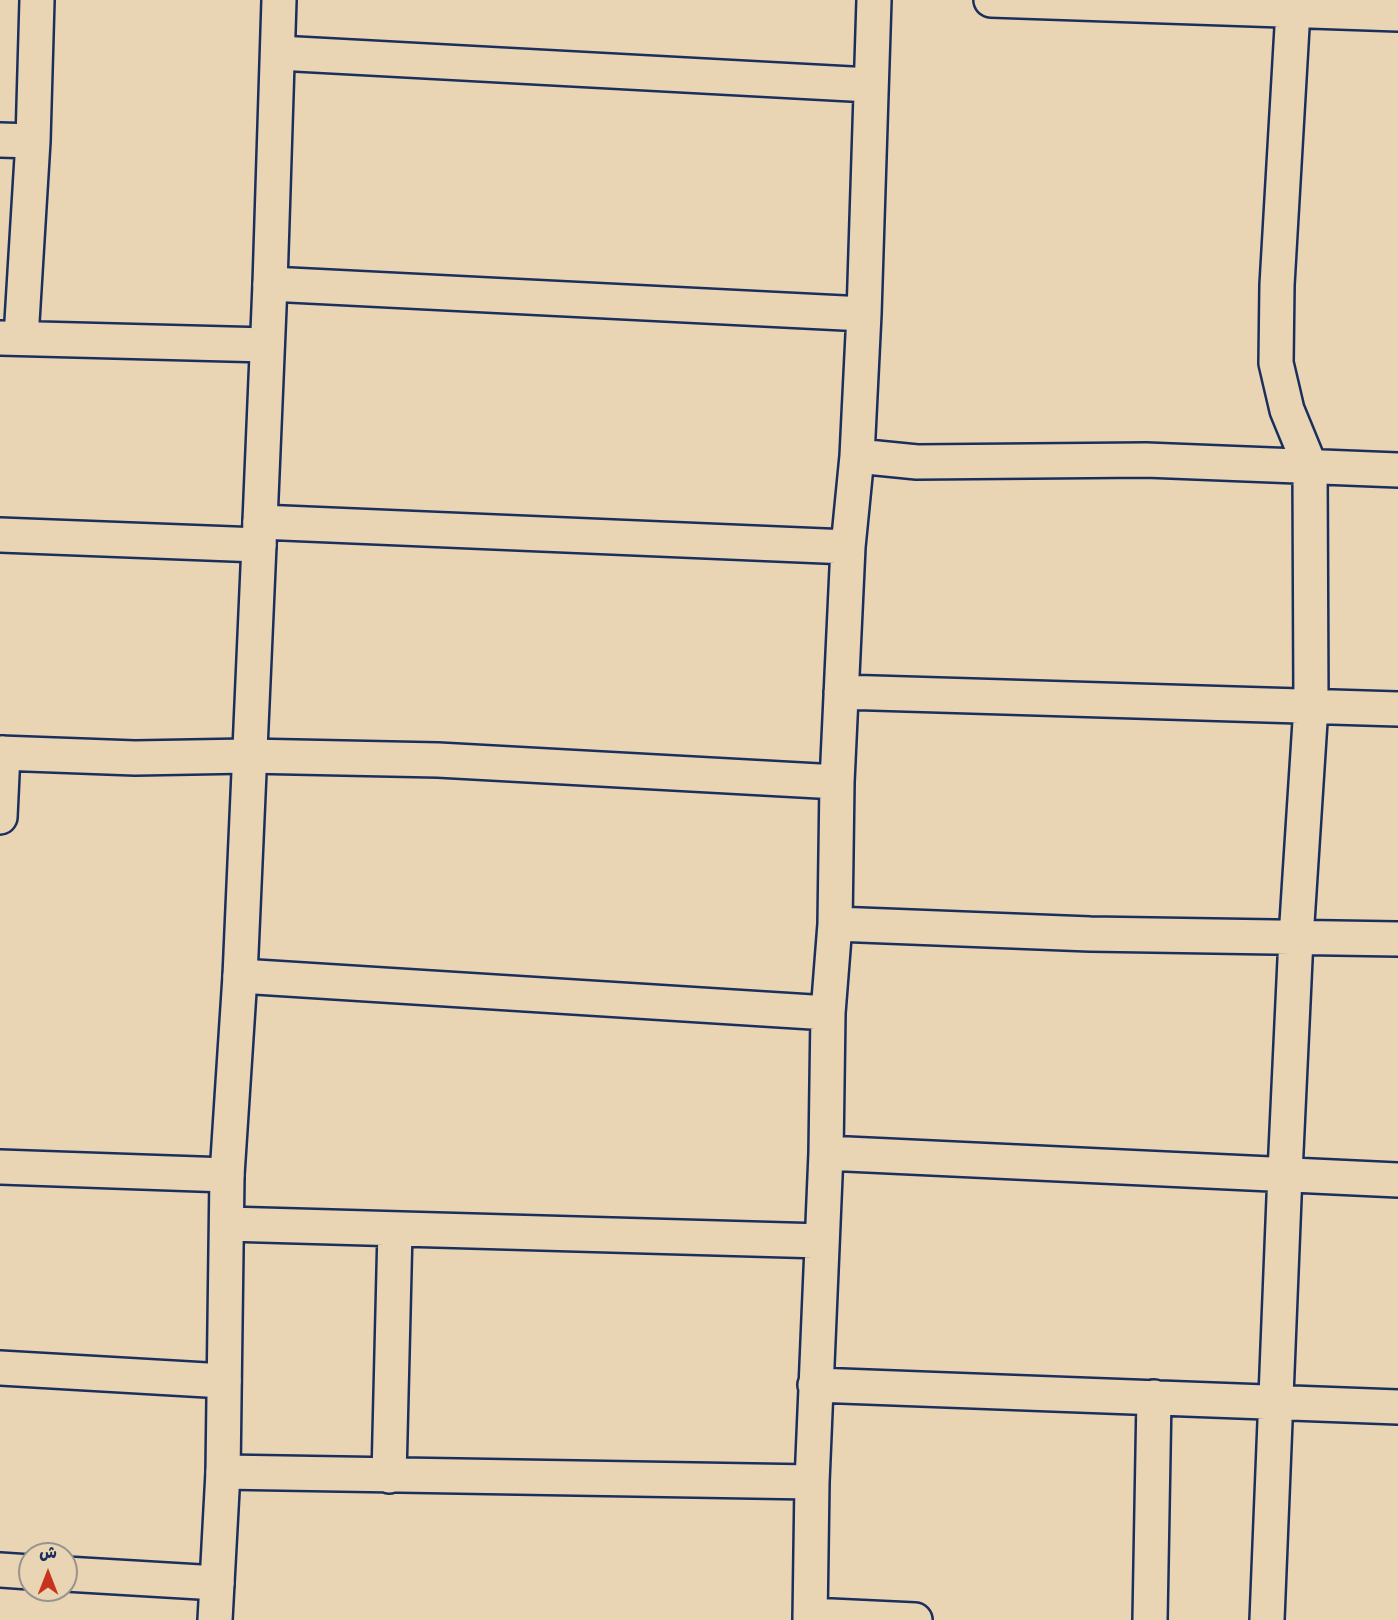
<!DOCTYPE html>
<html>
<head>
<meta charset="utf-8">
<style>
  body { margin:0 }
  #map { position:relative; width:1398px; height:1620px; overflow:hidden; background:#e9d5b3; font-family:"Gochi Hand","Playpen Sans Arabic",sans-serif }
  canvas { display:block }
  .north { position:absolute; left:18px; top:1542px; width:60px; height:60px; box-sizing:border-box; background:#e9d5b3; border:2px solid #979391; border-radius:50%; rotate:0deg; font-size:16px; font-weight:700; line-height:24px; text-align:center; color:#1b2f5e }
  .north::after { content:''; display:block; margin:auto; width:21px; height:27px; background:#c8321e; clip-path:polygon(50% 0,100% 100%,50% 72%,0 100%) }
</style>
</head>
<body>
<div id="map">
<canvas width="1398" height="1620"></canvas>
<div class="north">ش</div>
</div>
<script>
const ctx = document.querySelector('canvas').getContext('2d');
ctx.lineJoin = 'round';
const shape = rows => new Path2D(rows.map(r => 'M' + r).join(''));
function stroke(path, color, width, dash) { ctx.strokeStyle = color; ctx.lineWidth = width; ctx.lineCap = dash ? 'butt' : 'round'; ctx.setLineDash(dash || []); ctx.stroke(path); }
const minor = shape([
  [991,0,1398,14],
  [278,53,870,85],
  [0,140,33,141],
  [270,284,864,314],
  [0,338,267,345],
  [21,338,33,141,37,0],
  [857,456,917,462,1146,460,1398,470],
  [260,522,848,547],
  [0,535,259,545],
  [841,692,1398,709],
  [0,753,135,758,248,756,438,760,837,782],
  [0,817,3,753],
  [835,924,1090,934,1398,939],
  [240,976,828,1013],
  [826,1153,1398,1180],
  [0,1167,227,1175],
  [227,1224,822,1241],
  [0,1368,224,1381],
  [815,1385,1398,1407],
  [223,1472,812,1482],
  [389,1476,395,1230],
  [0,1570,30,1572],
  [66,1574,217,1583],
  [810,1615,915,1620],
  [810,1620,812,1482,826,1153,828,1013,835,924,837,782,848,547,857,456,864,314,874,0],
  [1150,1620,1154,1397],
  [1267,1620,1285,1173,1296,938,1311,706,1310,466,1287,410,1276,363,1277,285,1293,10]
]);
const secondary = shape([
  [215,1620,223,1472,227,1175,240,976,259,545,270,284,279,0]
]);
stroke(minor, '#1b2f5e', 38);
stroke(secondary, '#1b2f5e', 38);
stroke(minor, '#e9d5b3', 33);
stroke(secondary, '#e9d5b3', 33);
</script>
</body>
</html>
